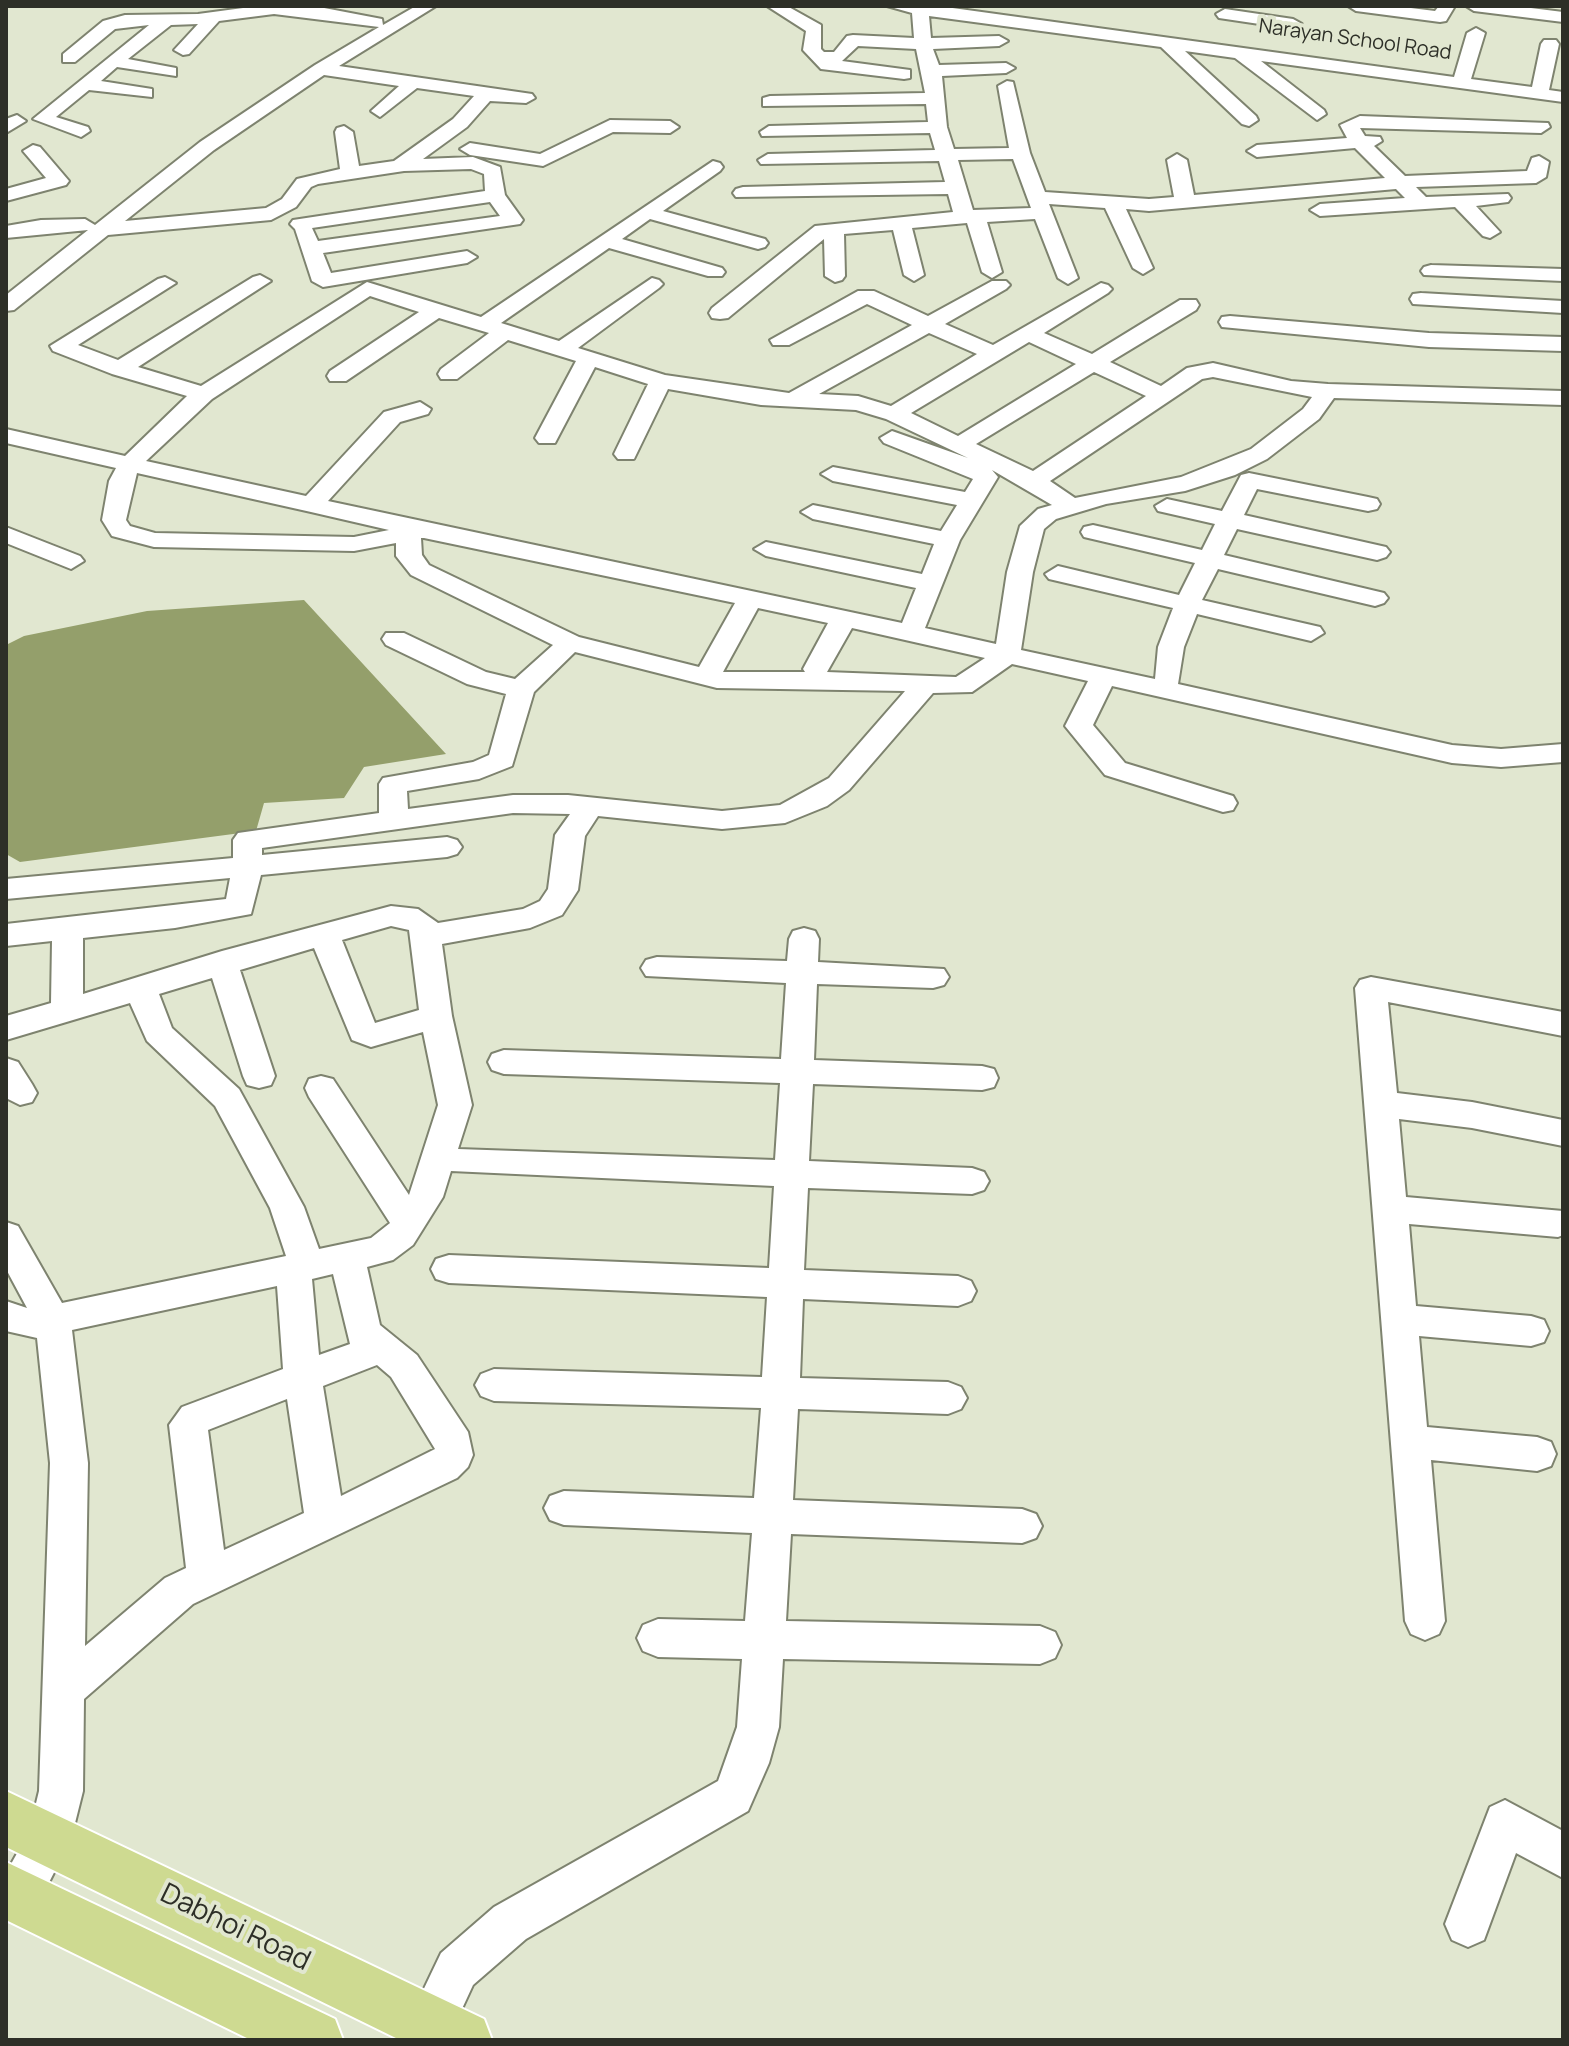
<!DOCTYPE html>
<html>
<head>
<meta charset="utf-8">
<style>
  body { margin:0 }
  #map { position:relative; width:1569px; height:2046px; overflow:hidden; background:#e1e7d0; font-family:Manrope,sans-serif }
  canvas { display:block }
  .frame { position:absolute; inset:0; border:8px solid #2d2f27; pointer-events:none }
</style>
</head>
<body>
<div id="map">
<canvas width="1569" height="2046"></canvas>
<div class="frame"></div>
</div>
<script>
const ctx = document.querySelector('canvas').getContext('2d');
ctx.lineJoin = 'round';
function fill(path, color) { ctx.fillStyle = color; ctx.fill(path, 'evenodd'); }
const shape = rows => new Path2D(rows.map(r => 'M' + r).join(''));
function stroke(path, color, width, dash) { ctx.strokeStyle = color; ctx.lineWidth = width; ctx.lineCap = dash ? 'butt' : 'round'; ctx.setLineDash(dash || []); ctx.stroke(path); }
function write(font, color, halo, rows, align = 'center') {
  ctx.font = font + ' Manrope,sans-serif'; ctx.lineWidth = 8; ctx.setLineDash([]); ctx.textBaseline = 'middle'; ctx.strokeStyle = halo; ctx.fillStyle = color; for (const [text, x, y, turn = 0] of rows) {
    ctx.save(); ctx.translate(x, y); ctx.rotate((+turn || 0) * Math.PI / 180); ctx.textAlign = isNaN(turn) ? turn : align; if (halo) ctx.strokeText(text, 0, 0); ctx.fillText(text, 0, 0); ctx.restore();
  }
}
fill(shape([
  [304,600,446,754,364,767,344,798,264,803,256,831,20,862,6,854,6,645,24,636,147,611]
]), '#949f6b');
const minor = shape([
  [258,6,319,7,382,19,383,25,416,6,436,6,339,66,532,94,535,98,526,103,490,101,467,127,423,159,473,157,500,167,505,195,523,220,520,224,323,253,331,273,467,251,477,257,467,263,323,287,312,281,295,229,290,224,293,220,485,191,484,174,471,169,404,171,318,184,311,187,296,207,271,220,108,235,14,310,6,311,6,295,88,230,6,238,6,226,41,220,85,219,95,225,200,142,315,65,379,27,274,14,219,21,189,54,183,55,174,50,198,24,171,25,128,59,176,68,176,76,117,67,101,81,152,89,152,97,89,90,56,117,88,127,90,131,81,137,33,119,149,25,115,29,75,62,63,62,63,54,103,21,125,15,198,14,258,6],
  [324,75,399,86,371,111,380,117,417,88,474,96,453,119,394,161,359,166,353,132,344,126,337,128,335,132,340,169,297,179,282,199,266,208,125,221,214,150,324,75],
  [490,202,500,216,318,241,312,228,490,202],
  [767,6,787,6,821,25,821,49,824,52,834,52,847,36,853,35,914,38,912,13,887,6,938,6,1454,77,1467,33,1476,28,1485,33,1471,79,1532,87,1541,44,1544,40,1556,40,1559,44,1549,90,1563,92,1563,102,1261,61,1324,110,1326,114,1317,120,1235,58,1185,51,1256,116,1258,120,1249,126,1242,124,1161,47,929,16,931,38,999,36,1008,41,999,46,933,49,939,65,1006,63,1015,68,1006,73,942,76,947,127,954,149,1009,148,998,86,1007,81,1013,82,1030,153,1045,192,1149,199,1174,197,1167,160,1177,154,1187,160,1194,195,1385,178,1355,148,1257,157,1247,151,1257,145,1347,138,1340,125,1360,116,1548,123,1550,127,1541,133,1360,128,1365,136,1380,137,1382,141,1374,146,1405,176,1527,171,1532,158,1539,156,1549,162,1546,177,1536,183,1416,187,1426,197,1508,194,1511,198,1508,202,1476,206,1500,232,1490,238,1483,236,1455,207,1320,216,1310,210,1320,204,1405,198,1396,189,1149,211,1126,209,1153,268,1143,274,1133,268,1105,208,1049,204,1078,278,1068,284,1058,278,1035,219,987,222,1002,272,992,278,982,272,967,223,912,228,924,275,914,281,904,275,893,230,844,234,845,276,842,280,835,282,825,276,824,239,728,318,720,319,712,318,709,313,712,308,815,226,953,212,948,194,736,197,733,193,736,189,743,187,945,182,939,161,761,164,758,160,768,154,935,150,930,133,762,136,760,132,769,126,928,122,926,104,763,106,763,98,770,96,925,93,916,49,858,46,842,61,910,70,910,78,904,79,821,69,803,50,806,31,767,6],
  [1013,159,1031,208,973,210,958,160,1013,159],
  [1348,6,1395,6,1435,11,1439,6,1455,6,1446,21,1440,22,1356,11,1348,6],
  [1466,6,1515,6,1563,12,1563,22,1474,11,1466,6],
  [1225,9,1293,19,1302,24,1293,29,1219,18,1216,14,1225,9],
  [17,115,26,121,6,133,6,119,17,115],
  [610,120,670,121,679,127,670,133,613,132,543,166,470,155,460,149,470,143,540,154,610,120],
  [33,145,40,147,69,181,66,185,6,201,6,189,46,178,23,151,33,145],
  [713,161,720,163,723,167,720,171,663,211,765,239,768,243,765,247,758,249,650,219,622,239,722,268,725,272,722,276,708,276,609,248,501,323,559,341,652,278,659,280,663,284,659,288,578,348,665,375,789,393,912,325,867,304,789,345,773,345,770,340,858,291,874,291,928,316,992,281,1006,281,1010,285,1006,289,945,324,993,345,1101,283,1108,285,1112,289,1108,293,1044,333,1092,354,1180,300,1196,300,1199,305,1196,310,1110,362,1161,386,1187,368,1213,363,1291,381,1328,384,1563,391,1563,405,1334,398,1319,419,1267,459,1235,475,1185,491,1106,504,1056,519,1044,529,1033,572,1021,650,1155,679,1158,647,1173,608,1049,579,1045,574,1058,566,1179,595,1195,563,1084,537,1081,532,1084,527,1093,525,1202,550,1215,524,1158,511,1155,506,1167,499,1222,511,1241,475,1249,473,1368,497,1377,499,1380,504,1377,509,1368,511,1257,489,1244,515,1386,547,1390,552,1386,557,1377,560,1237,529,1224,555,1384,593,1388,598,1384,603,1375,606,1218,569,1202,600,1320,627,1324,633,1311,641,1197,614,1184,647,1178,684,1452,745,1501,749,1563,744,1563,762,1501,767,1452,763,1112,686,1093,725,1125,763,1233,796,1237,803,1233,810,1223,812,1105,775,1065,726,1088,681,1012,664,972,692,933,693,849,790,827,806,785,823,722,829,598,816,585,836,578,890,562,915,530,928,442,944,452,1016,472,1105,458,1149,775,1160,780,1083,504,1074,492,1070,488,1062,492,1054,504,1050,781,1059,786,983,646,976,641,968,646,960,657,957,787,961,789,939,793,931,804,928,815,931,819,939,818,962,944,969,949,977,944,985,933,988,817,984,814,1060,982,1066,994,1069,998,1078,994,1087,982,1090,813,1084,809,1161,972,1168,984,1172,989,1181,984,1190,972,1194,808,1188,804,1270,958,1276,971,1281,976,1291,971,1301,958,1306,803,1299,800,1378,948,1382,961,1387,967,1398,961,1409,948,1414,798,1409,793,1500,1022,1509,1036,1514,1042,1526,1036,1538,1022,1543,791,1534,786,1621,1040,1626,1055,1632,1061,1645,1055,1658,1040,1664,783,1659,779,1727,769,1763,748,1811,526,1939,473,1985,448,2039,418,2040,408,2022,441,1953,494,1907,718,1781,737,1727,742,1659,658,1657,643,1651,637,1638,643,1625,658,1619,745,1621,752,1533,564,1525,550,1520,544,1508,550,1496,564,1491,754,1498,761,1408,494,1401,481,1396,475,1385,481,1374,494,1369,762,1377,767,1297,449,1283,436,1279,431,1269,436,1259,449,1255,769,1268,774,1186,451,1171,443,1197,413,1245,393,1260,367,1267,380,1325,417,1355,468,1432,473,1455,468,1467,457,1478,193,1604,84,1699,83,1791,71,1839,34,1912,18,1918,6,1913,6,1873,29,1832,39,1791,50,1463,37,1338,6,1331,6,1301,27,1308,6,1269,6,1222,18,1226,62,1303,286,1256,270,1208,215,1106,147,1041,130,1003,6,1040,6,1016,51,1003,52,941,6,946,6,924,226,899,230,878,6,899,6,879,233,858,233,840,238,833,379,813,379,784,383,778,473,762,489,755,506,694,467,684,386,645,382,639,386,633,404,633,486,672,515,679,553,645,411,575,396,556,396,543,354,551,154,547,112,536,102,520,109,481,116,468,6,443,6,429,125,456,187,396,112,374,53,351,50,346,158,279,165,277,176,283,78,345,118,360,253,277,260,275,271,281,138,367,201,386,367,282,481,317,713,161],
  [370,296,419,312,330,371,327,376,330,381,346,381,439,318,489,333,441,369,438,374,441,379,457,379,508,340,576,361,535,438,539,443,555,443,595,367,648,384,614,454,618,459,634,459,668,389,761,405,856,410,886,419,968,458,892,431,880,438,884,443,973,479,965,492,833,467,821,474,833,481,957,505,941,531,813,505,801,512,813,519,934,544,922,574,766,542,754,549,766,556,916,588,902,623,328,501,400,422,428,414,431,409,420,402,384,412,306,496,146,461,212,399,370,296],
  [929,333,977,354,891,406,858,396,819,394,929,333],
  [1029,342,1076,364,958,436,911,413,1029,342],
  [1094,372,1146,396,1033,471,976,444,1094,372],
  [1213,377,1312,397,1303,409,1251,449,1181,477,1075,498,1050,481,1202,379,1213,377],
  [992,470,1052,505,1038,509,1020,526,1007,572,996,644,925,628,960,540,998,477,992,470],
  [137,473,311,512,389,530,354,537,155,533,130,526,126,520,137,473],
  [421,538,424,538,735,603,699,667,579,637,429,565,422,555,421,538],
  [758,608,828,623,803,669,805,672,723,672,758,608],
  [852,628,985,658,956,677,827,672,852,628],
  [575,652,717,688,905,691,829,778,780,805,722,811,568,795,513,795,408,809,407,791,479,779,512,766,534,692,575,652],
  [513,813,570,814,555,835,548,889,540,901,523,909,438,923,418,909,391,906,222,951,83,994,83,938,175,928,251,914,261,875,447,857,457,854,462,847,457,840,447,837,262,855,262,848,513,813],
  [391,926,409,930,419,1010,375,1023,342,940,391,926],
  [314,948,352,1040,371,1047,423,1032,438,1105,409,1195,333,1079,321,1076,309,1079,305,1088,309,1097,390,1223,371,1238,319,1249,304,1207,239,1089,172,1028,159,994,212,978,243,1076,247,1085,259,1088,271,1085,275,1076,240,970,314,948],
  [333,1274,350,1344,319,1355,312,1279,333,1274],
  [277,1286,283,1369,182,1407,169,1425,186,1568,165,1578,85,1646,88,1463,72,1330,277,1286],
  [377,1365,391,1377,435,1449,341,1496,323,1386,377,1365],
  [287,1399,304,1513,224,1550,208,1430,287,1399],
  [1431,265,1563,269,1563,281,1424,275,1421,271,1424,267,1431,265],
  [1421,293,1563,301,1563,313,1413,304,1410,299,1413,294,1421,293],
  [1230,316,1429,333,1563,337,1563,351,1429,347,1222,327,1219,322,1222,317,1230,316],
  [6,527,80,556,84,561,71,569,6,543,6,527],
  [1371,977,1563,1012,1563,1036,1388,1002,1397,1093,1472,1102,1563,1120,1563,1146,1472,1128,1399,1119,1406,1197,1563,1211,1563,1235,1558,1237,1409,1224,1416,1306,1531,1316,1544,1320,1549,1331,1544,1342,1531,1346,1419,1336,1427,1427,1537,1437,1551,1442,1556,1454,1551,1466,1537,1471,1431,1460,1445,1621,1439,1634,1425,1640,1411,1634,1405,1621,1355,988,1360,980,1371,977],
  [6,1058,18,1062,32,1084,37,1093,32,1102,20,1105,6,1098,6,1058],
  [1505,1800,1563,1831,1563,1878,1516,1853,1484,1940,1468,1947,1452,1940,1445,1924,1490,1807,1505,1800]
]);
const major = shape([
  [6,1791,484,2019,492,2040,400,2040,6,1847,6,1791],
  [6,1862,335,2019,343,2040,251,2040,6,1920,6,1862]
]);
stroke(minor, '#7e836f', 4);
stroke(major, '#fff', 4);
fill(minor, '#fff');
fill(major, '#ceda91');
write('20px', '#2d2f27', '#e1e7d0', [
  ["Narayan School Road",1355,40,8]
]);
write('28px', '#2d2f27', '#e1e7d0', [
  ["Dabhoi Road",235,1928,26]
]);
</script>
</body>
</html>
